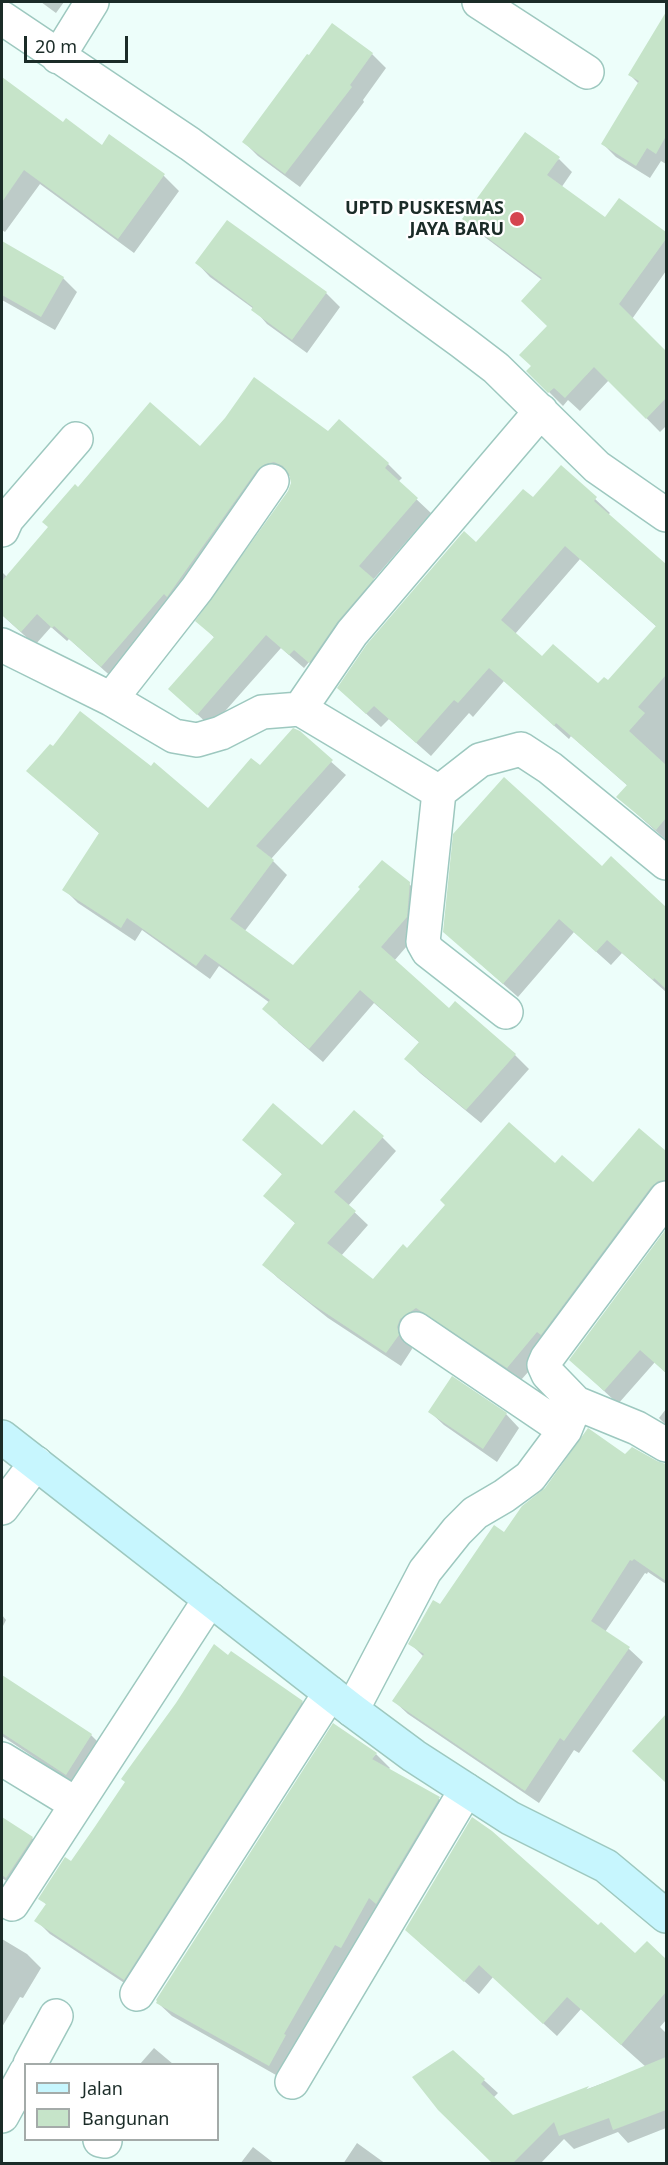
<!DOCTYPE html>
<html>
<head>
<meta charset="utf-8">
<style>
  body { margin:0 }
  #map { position:relative; width:668px; height:2165px; overflow:hidden; background:#edfefa; font-family:"Noto Sans",sans-serif }
  canvas { display:block }
  .frame { position:absolute; inset:0; border:3px solid #1b2c28; pointer-events:none }
  .legend { position:absolute; left:24px; top:2063px; width:195px; height:78px; box-sizing:border-box; background:#fff; border:2px solid #a4aba9; margin:0; padding:8px 10px; list-style:none; font-size:18px; color:#1b2c28 }
  .legend li { display:flex; align-items:center; gap:12px; height:30px }
  .legend b { width:30px; border:2px solid #a4aba9 }
  .scale { position:absolute; left:24px; top:36px; width:104px; height:27px; box-sizing:border-box; border:3px solid #1b2c28; border-top:0; padding-left:8px; font-size:18px; line-height:21px; white-space:nowrap; color:#1b2c28; -webkit-text-stroke:4px #fff; paint-order:stroke }
</style>
</head>
<body>
<div id="map">
<canvas width="668" height="2165"></canvas>
<div class="frame"></div>
<ul class="legend">
<li><b style="height:8px;background:#c7f6fe"></b>Jalan</li>
<li><b style="height:16px;background:#c6e4c9"></b>Bangunan</li>
</ul>
<div class="scale">20 m</div>
</div>
<script>
const ctx = document.querySelector('canvas').getContext('2d');
ctx.lineJoin = 'round';
function fill(path, color) { ctx.fillStyle = color; ctx.fill(path, 'evenodd'); }
const shape = rows => new Path2D(rows.map(r => 'M' + r).join(''));
function stroke(path, color, width, dash) { ctx.strokeStyle = color; ctx.lineWidth = width; ctx.lineCap = dash ? 'butt' : 'round'; ctx.setLineDash(dash || []); ctx.stroke(path); }
function write(font, color, halo, rows, align = 'center') {
  ctx.font = font + ' "Noto Sans",sans-serif'; ctx.lineWidth = 4.5; ctx.setLineDash([]); ctx.textBaseline = 'middle'; ctx.strokeStyle = halo; ctx.fillStyle = color; for (const [text, x, y, turn = 0] of rows) {
    ctx.save(); ctx.translate(x, y); ctx.rotate((+turn || 0) * Math.PI / 180); ctx.textAlign = isNaN(turn) ? turn : align; if (halo) ctx.strokeText(text, 0, 0); ctx.fillText(text, 0, 0); ctx.restore();
  }
}
fill(shape([
  [41,2,64,2,56,13],
  [666,15,666,164,661,161,650,178,616,157,603,144,639,84,630,75],
  [372,54,386,68,363,100,364,102,300,187,258,156,244,142],
  [2,79,63,124,102,147,110,136,164,176,179,191,134,253,40,184,5,232,2,230],
  [559,159,572,172,561,188,605,219,619,200,666,234,666,271,632,319,666,353,666,426,660,432,609,380,580,411,568,400,563,406,528,371,533,367,549,326,542,280,478,232,464,219],
  [9,247,63,278,77,292,55,330,2,300,2,260],
  [197,263,326,293,340,307,307,353,267,324,254,309,210,277],
  [339,421,388,464,402,478,398,482,431,513,373,580,386,594,323,676,309,662,304,668,281,648,211,727,170,689,215,638,197,621,289,492,292,483,291,476,289,476,279,477,115,680,69,639,67,641,51,627,35,645,2,615,2,572,7,577,50,528,78,489,200,448,329,433],
  [561,467,610,513,608,515,666,566,666,840,618,797,628,786,571,736,569,739,504,681,473,717,469,713,431,756,389,719,381,727,353,702,476,544,533,499],
  [580,559,657,627,608,683,598,685,542,658,515,634],
  [295,730,346,775,271,859,287,875,244,932,294,967,409,884,424,898,420,931,394,961,449,1010,515,1055,529,1069,481,1123,420,1073,406,1059,420,1043,374,1003,323,1062,278,1023,270,1003,219,966,210,979,142,930,135,941,78,903,64,889,100,834,28,771,208,810,260,768],
  [611,858,666,908,666,992,622,953,611,965,574,932,518,997,459,945,602,868],
  [639,1130,666,1153,666,1199,552,1345,521,1380,411,1342,412,1349,401,1366,328,1318,278,1278,264,1265,296,1224,265,1196,283,1175,244,1140,322,1147,382,1137,396,1151,348,1206,368,1225,341,1256,373,1281,408,1251,555,1165,593,1184],
  [666,1231,666,1373,655,1362,618,1404,571,1360],
  [666,1409,666,1425,659,1418],
  [430,1412,506,1414,519,1428,497,1462,444,1425],
  [626,1455,666,1465,666,1584,648,1572,647,1574,645,1573,605,1632,629,1649,643,1662,579,1753,574,1750,539,1803,408,1714,394,1701,424,1657,410,1643,440,1606,505,1534],
  [2,1615,6,1620,2,1628],
  [229,1657,302,1702,316,1716,138,1992,50,1934,36,1920,47,1905,40,1898,72,1863],
  [2,1676,91,1735,105,1749,80,1788,2,1736],
  [666,1716,666,1782,634,1751],
  [376,1754,390,1768,388,1770,439,1799,453,1812,283,2079,172,2016,158,2003],
  [2,1819,32,1838,46,1852,21,1891,2,1878],
  [598,1928,636,1955,647,1943,666,1961,666,2020,660,2027,666,2033,666,2128,628,2143,618,2132,574,2149,564,2139,540,2164,494,2164,439,2109,453,2052,498,2093,493,2098,513,2117,646,2067,581,2009,557,2036,493,1977,479,1994,420,1943],
  [2,1939,27,1954,41,1968,23,1998,20,1997,2,2027],
  [154,2048,173,2064,140,2064],
  [357,2143,386,2164,343,2164],
  [253,2147,275,2164,240,2164]
]), '#0003');
fill(shape([
  [666,12,666,136,656,154,647,148,636,166,601,144,639,81,628,75],
  [332,23,373,53,350,85,352,87,285,174,242,142,307,54,309,55],
  [2,77,63,122,66,118,102,145,109,134,165,174,118,239,24,170,2,202],
  [525,132,560,157,547,175,605,217,619,198,666,232,666,239,619,304,666,351,666,398,646,419,594,367,565,398,554,388,548,393,526,371,531,366,519,355,547,326,521,301,542,278,462,219],
  [227,220,327,292,292,340,251,310,253,307,195,263],
  [2,241,64,277,41,317,2,295],
  [254,377,328,431,339,419,389,463,385,468,418,498,359,566,374,579,338,621,309,663,294,650,289,655,266,635,197,715,168,689,214,637,195,621,288,491,291,483,289,474,283,466,274,462,265,464,257,470,167,597,164,594,101,667,54,626,52,628,37,614,21,632,2,615,2,581,48,527,42,522,75,484,78,487,150,402,200,446,225,418],
  [561,465,597,497,594,501,666,564,666,675,638,707,645,713,629,731,666,765,666,818,656,830,616,797,627,785,556,723,554,726,489,668,458,703,454,700,416,743,374,706,366,714,337,688,367,644,464,531,476,542,523,489,533,497],
  [565,546,656,626,608,680,604,677,598,683,553,644,542,656,501,620],
  [80,711,151,766,154,762,208,808,251,758,260,765,293,728,300,731,333,760,256,846,274,860,230,919,293,965,360,889,358,887,382,860,410,882,407,917,381,947,449,1008,455,1001,516,1054,466,1110,404,1059,419,1042,360,990,309,1049,262,1009,270,1000,205,954,196,966,127,918,121,928,62,890,99,833,26,771,50,744,53,746],
  [504,777,602,866,611,856,666,907,666,989,654,978,653,980,607,940,596,952,559,919,503,984,443,932,453,834],
  [273,1103,322,1145,354,1110,384,1136,334,1192,356,1211,327,1243,373,1279,403,1244,407,1248,445,1205,440,1200,509,1122,555,1163,562,1155,593,1182,639,1128,666,1151,666,1180,658,1181,651,1187,541,1335,537,1332,507,1368,416,1308,400,1319,397,1327,399,1335,386,1353,312,1304,262,1265,295,1223,263,1196,282,1174,242,1140],
  [666,1229,666,1373,640,1350,604,1391,569,1360],
  [452,1376,507,1413,483,1449,428,1412],
  [588,1428,625,1454,632,1447,657,1461,666,1464,666,1581,634,1559,632,1561,630,1560,591,1621,630,1647,564,1741,560,1738,525,1791,392,1701,424,1654,408,1644,433,1600,440,1604,494,1525,504,1532,522,1506,545,1488],
  [214,1644,228,1655,231,1651,303,1701,124,1980,34,1921,46,1904,38,1899,65,1857,71,1861,94,1828,125,1782,121,1779,176,1703],
  [2,1675,92,1734,66,1775,2,1733],
  [666,1714,666,1783,632,1751],
  [333,1723,377,1753,372,1759,440,1797,376,1904,369,1898,341,1948,335,1945,284,2034,286,2035,269,2066,156,2003,157,2001,156,2000],
  [2,1817,33,1837,6,1878,2,1875],
  [472,1817,492,1831,598,1925,601,1922,635,1953,647,1941,666,1959,666,1992,621,2045,567,1997,543,2024,479,1965,464,1982,405,1930],
  [453,2050,485,2079,481,2084,513,2115,589,2086,586,2090,666,2057,666,2110,613,2130,609,2118,559,2136,554,2122,513,2163,492,2163,438,2110,412,2077]
]), '#c6e4c9');
const street = shape([
  [479,2,587,72],
  [2,18,190,144,462,342,496,368,597,467,666,515],
  [58,57,92,2],
  [2,530,7,519,76,439],
  [2,645,111,699,174,736,197,740,221,733,262,712,300,709,439,792,480,760,521,749,550,768,666,863],
  [111,699,197,589,272,481],
  [300,709,352,633,541,411],
  [439,792,423,942,428,951,506,1012],
  [416,1329,565,1430],
  [576,1403,548,1374,544,1365,547,1358,666,1198],
  [2,1508,36,1463],
  [352,1710,425,1571,457,1531,475,1513,504,1496,530,1477,565,1430,576,1403,637,1428,666,1445],
  [2,1759,76,1804],
  [12,1904,210,1599],
  [137,1994,330,1693],
  [30,2064,56,2016],
  [292,2082,466,1790],
  [2,2116,26,2072],
  [100,2140,105,2141]
]);
const secondary = shape([
  [2,1437,352,1710,414,1756,510,1818,606,1866,666,1916]
]);
stroke(street, '#9dc8bf', 36);
stroke(secondary, '#9dc8bf', 36);
stroke(street, '#fff', 33);
stroke(secondary, '#c7f6fe', 33);
for (const [x, y, r, color] of [
  [517,219,8,"#d5454f"]
]) { const dot = new Path2D(); dot.arc(x, y, r, 0, 2 * Math.PI); ctx.fillStyle = color; ctx.fill(dot); stroke(dot, '#fff', 2); }
write('bold 18px', '#1b2c28', '#fff', [
  ["UPTD PUSKESMAS",504,209],
  ["JAYA BARU",504,230]
], 'right');
</script>
</body>
</html>
